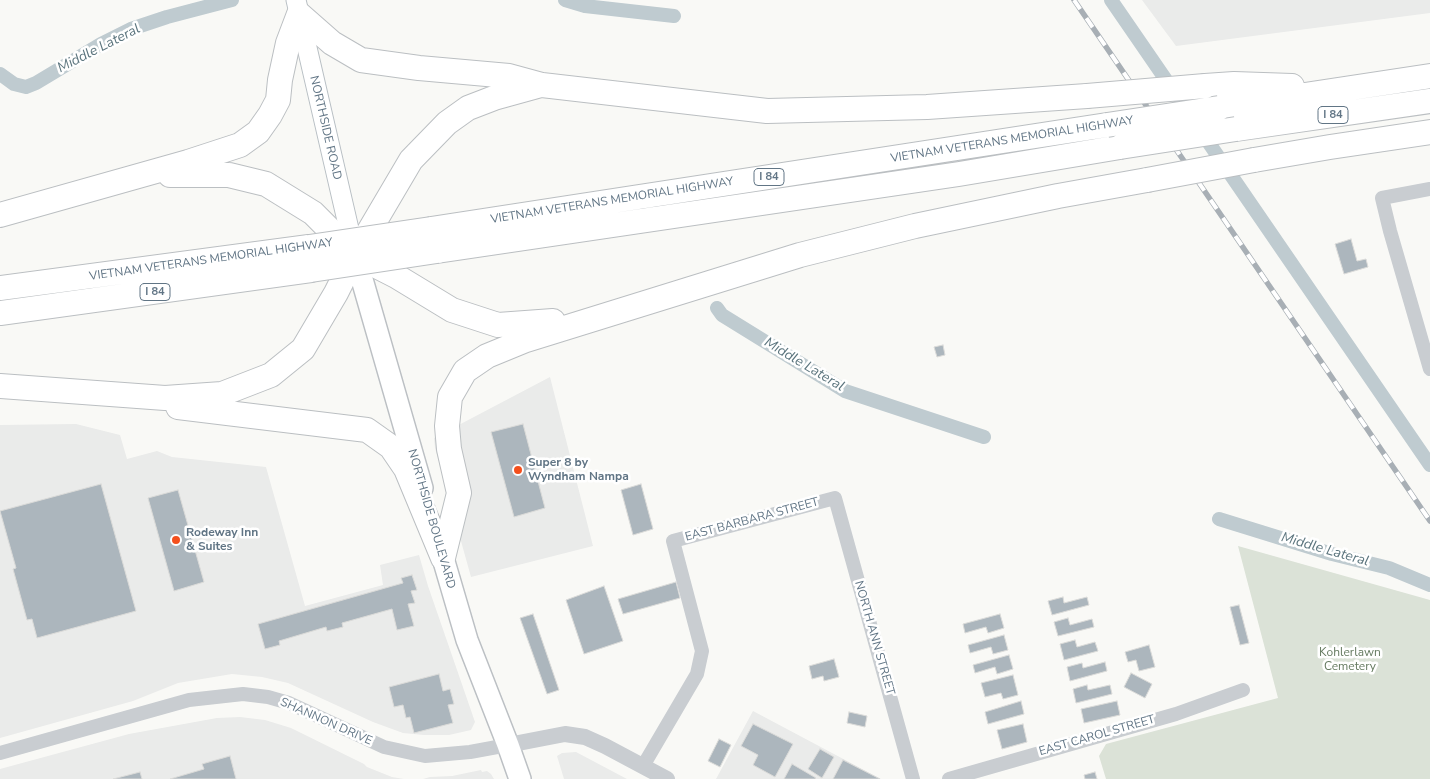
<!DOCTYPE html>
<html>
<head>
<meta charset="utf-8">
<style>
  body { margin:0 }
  canvas { display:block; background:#f9f9f6 }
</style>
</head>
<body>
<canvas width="1430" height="779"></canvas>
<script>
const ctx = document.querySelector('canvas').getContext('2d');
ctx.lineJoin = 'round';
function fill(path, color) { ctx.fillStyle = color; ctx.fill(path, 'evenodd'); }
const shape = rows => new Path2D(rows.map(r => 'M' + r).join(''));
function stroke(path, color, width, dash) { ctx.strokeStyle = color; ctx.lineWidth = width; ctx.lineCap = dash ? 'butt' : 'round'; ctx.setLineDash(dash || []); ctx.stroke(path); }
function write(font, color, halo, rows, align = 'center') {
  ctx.font = font + ' "Nunito Sans",sans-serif'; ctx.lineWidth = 5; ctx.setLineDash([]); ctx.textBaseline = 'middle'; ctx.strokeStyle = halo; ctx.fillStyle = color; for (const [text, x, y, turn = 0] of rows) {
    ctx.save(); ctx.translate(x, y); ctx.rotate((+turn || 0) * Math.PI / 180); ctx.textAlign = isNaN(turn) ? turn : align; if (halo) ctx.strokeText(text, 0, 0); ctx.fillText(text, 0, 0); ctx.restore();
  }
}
fill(shape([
  [1142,0,1430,0,1430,13,1176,46],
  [550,377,593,546,471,577,435,448,434,438],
  [76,424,120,435,127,459,157,451,172,457,266,467,305,606,383,585,380,565,419,555,428,586,475,722,471,730,449,735,424,735,403,733,373,722,288,683,262,677,232,674,178,683,133,701,0,738,0,425],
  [753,711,881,779,716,779],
  [240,717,265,720,291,728,364,764,367,767,392,777,404,779,0,779,0,769,129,734,217,718],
  [576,752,627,779,564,779,557,756,562,753],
  [481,770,482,772,487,771,491,774,494,779,423,779,430,777,452,776]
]), '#eaebea');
fill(shape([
  [1238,546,1430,600,1430,779,1106,779,1099,756,1106,744,1278,698]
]), '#dbe2d7');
stroke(shape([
  [565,0,585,6,674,16],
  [1111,0,1175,93],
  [0,74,14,84,26,87,36,83,101,44,131,29,167,17,232,0],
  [1200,130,1430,465],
  [717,308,722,315,845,391,984,437],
  [1219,519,1332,554,1389,568,1430,585]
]), '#bfcbd0', 14);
const building = shape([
  [1351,239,1357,261,1366,259,1368,267,1344,274,1335,244,1351,239],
  [943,345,945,355,937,357,934,347,943,345],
  [523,424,545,508,514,517,491,432,523,424],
  [101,484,136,611,37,638,32,619,27,620,13,569,16,568,0,511,101,484],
  [641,484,653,529,633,535,621,490,641,484],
  [178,490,204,582,174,591,148,498,178,490],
  [412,575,417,590,411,591,415,603,408,604,414,626,397,630,392,609,342,623,343,627,327,631,326,627,279,641,280,645,265,649,258,624,403,583,401,578,412,575],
  [676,582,680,598,623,614,618,599,676,582],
  [604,586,623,641,584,654,566,600,604,586],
  [1063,597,1064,603,1087,597,1089,605,1052,615,1048,601,1063,597],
  [1239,605,1249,643,1240,645,1230,607,1239,605],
  [533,614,559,690,547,694,520,618,533,614],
  [1000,614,1004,628,988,633,986,627,965,633,963,624,1000,614],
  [1068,618,1070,625,1092,619,1094,627,1058,636,1054,622,1068,618],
  [1004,635,1008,650,993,654,991,647,970,653,968,645,1004,635],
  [1075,640,1077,647,1095,642,1098,651,1064,660,1060,644,1075,640],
  [1149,645,1155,667,1139,671,1136,660,1128,662,1125,652,1149,645],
  [1009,655,1013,669,997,674,995,667,975,673,973,665,1009,655],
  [834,659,839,677,824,681,823,676,812,679,809,666,834,659],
  [1105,662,1107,671,1070,681,1067,667,1082,663,1083,668,1105,662],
  [1131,673,1152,684,1145,698,1124,687,1131,673],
  [439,674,443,691,450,689,454,704,448,705,453,723,414,733,410,717,406,718,403,705,394,707,389,687,439,674],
  [1013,675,1018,695,1003,699,1001,693,985,697,981,683,1013,675],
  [1087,685,1088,690,1110,685,1112,694,1076,703,1073,689,1087,685],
  [1021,701,1024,714,988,724,985,712,1021,701],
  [1117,701,1120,715,1084,723,1081,709,1117,701],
  [849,712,867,716,865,727,847,723,849,712],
  [753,724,793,744,775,777,753,765,758,755,741,746,753,724],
  [1023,724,1027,742,1002,749,997,730,1023,724],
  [719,739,731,745,720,767,708,761,719,739],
  [820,749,834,757,822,778,808,769,820,749],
  [230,756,236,779,170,779,204,769,202,764,230,756],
  [843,760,880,779,833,779,843,760],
  [792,764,816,778,815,779,784,779,792,764],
  [140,772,142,779,113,779,140,772],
  [1095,772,1097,779,1085,779,1084,775,1095,772]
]);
fill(building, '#acb6bd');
stroke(building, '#dbdbd9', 1);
const secondary = shape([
  [296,0,355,255]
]);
const primary = shape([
  [355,255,422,488],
  [438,541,467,640,508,745,520,779]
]);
const motorway = shape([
  [1205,86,1234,84,1292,86],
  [1219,108,1430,76],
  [1236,129,1430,101],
  [1254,160,1330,147,1430,132],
  [170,175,229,175,266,184,313,213,355,255,396,276,452,310,498,325,553,321],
  [0,215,188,162,240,145,258,132,270,115,278,100,280,80,288,43,299,14,332,43,361,60,419,68,509,76,542,85,767,111,927,107,1087,96],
  [431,229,1107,125],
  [437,251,959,174,1120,147],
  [0,288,309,247],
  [0,313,311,270],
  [0,386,165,398,222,394,271,375,303,349,336,293,355,255,411,160,447,123,468,108,494,98,541,85],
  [178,407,367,430,391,447,406,469,443,558],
  [443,558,459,493,449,449,447,426,450,397,465,371,487,356,526,340,800,255,915,226,1058,196,1147,180]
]);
stroke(secondary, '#b8bfc4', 21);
stroke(primary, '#bcc0c4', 24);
stroke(motorway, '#bbbfc2', 26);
stroke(shape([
  [1430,189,1382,198,1390,231,1430,369],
  [0,753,189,700,243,694,268,697,289,703,384,747,425,756,470,752,508,745],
  [643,766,697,674,702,651,673,541,835,498,913,779],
  [949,779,1176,714,1243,690]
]), '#c9cdd1', 14);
stroke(shape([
  [508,745,565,734,585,737,605,746,667,779]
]), '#c9cdd1', 16);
stroke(secondary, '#fff', 19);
stroke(primary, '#fff', 21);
stroke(motorway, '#fff', 24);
const rail = shape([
  [1074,0,1430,521]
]);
stroke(rail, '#a8afb5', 5.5);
stroke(rail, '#fff', 4, [11]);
const motorwayBridge = shape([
  [1087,96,1205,86],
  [1107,125,1219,108],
  [1120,147,1236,129],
  [1147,180,1254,160],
  [309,247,431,229],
  [311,270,437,251]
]);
stroke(motorwayBridge, '#bbbfc2', 26, []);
stroke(motorwayBridge, '#fff', 24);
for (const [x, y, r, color] of [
  [518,470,5,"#f44f1c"],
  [176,540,5,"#f44f1c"]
]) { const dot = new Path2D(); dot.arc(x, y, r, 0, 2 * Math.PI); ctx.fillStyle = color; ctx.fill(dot); stroke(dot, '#fff', 2); }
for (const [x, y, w] of [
  [1333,115,30],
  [769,177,30],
  [155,292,30]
]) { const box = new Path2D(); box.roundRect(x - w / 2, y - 8.5, w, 17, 4); ctx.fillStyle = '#fff'; ctx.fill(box); stroke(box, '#617585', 1); }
write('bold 11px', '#617585', null, [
  ["I 84",1333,115],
  ["I 84",769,177],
  ["I 84",155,292]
]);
write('12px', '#617585', '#fff', [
  ["NORTHSIDE ROAD",325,128,77],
  ["VIETNAM VETERANS MEMORIAL HIGHWAY",1012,140,-9],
  ["VIETNAM VETERANS MEMORIAL HIGHWAY",612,201,-9],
  ["VIETNAM VETERANS MEMORIAL HIGHWAY",211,260,-8],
  ["NORTHSIDE BOULEVARD",431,519,74],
  ["EAST BARBARA STREET",752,520,-15],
  ["NORTH ANN STREET",874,638,74],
  ["SHANNON DRIVE",326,722,24],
  ["EAST CAROL STREET",1097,736,-16]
]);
write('bold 12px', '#617585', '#fff', [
  ["Super 8 by",528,463],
  ["Wyndham Nampa",528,477],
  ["Rodeway Inn",186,533],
  ["& Suites",186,547]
], 'left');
write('12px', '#667b61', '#fff', [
  ["Kohlerlawn",1350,653],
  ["Cemetery",1350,667]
]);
write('italic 14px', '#5c757e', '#fff', [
  ["Middle Lateral",99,49,-27],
  ["Middle Lateral",804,365,31],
  ["Middle Lateral",1325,550,16]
]);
</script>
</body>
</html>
